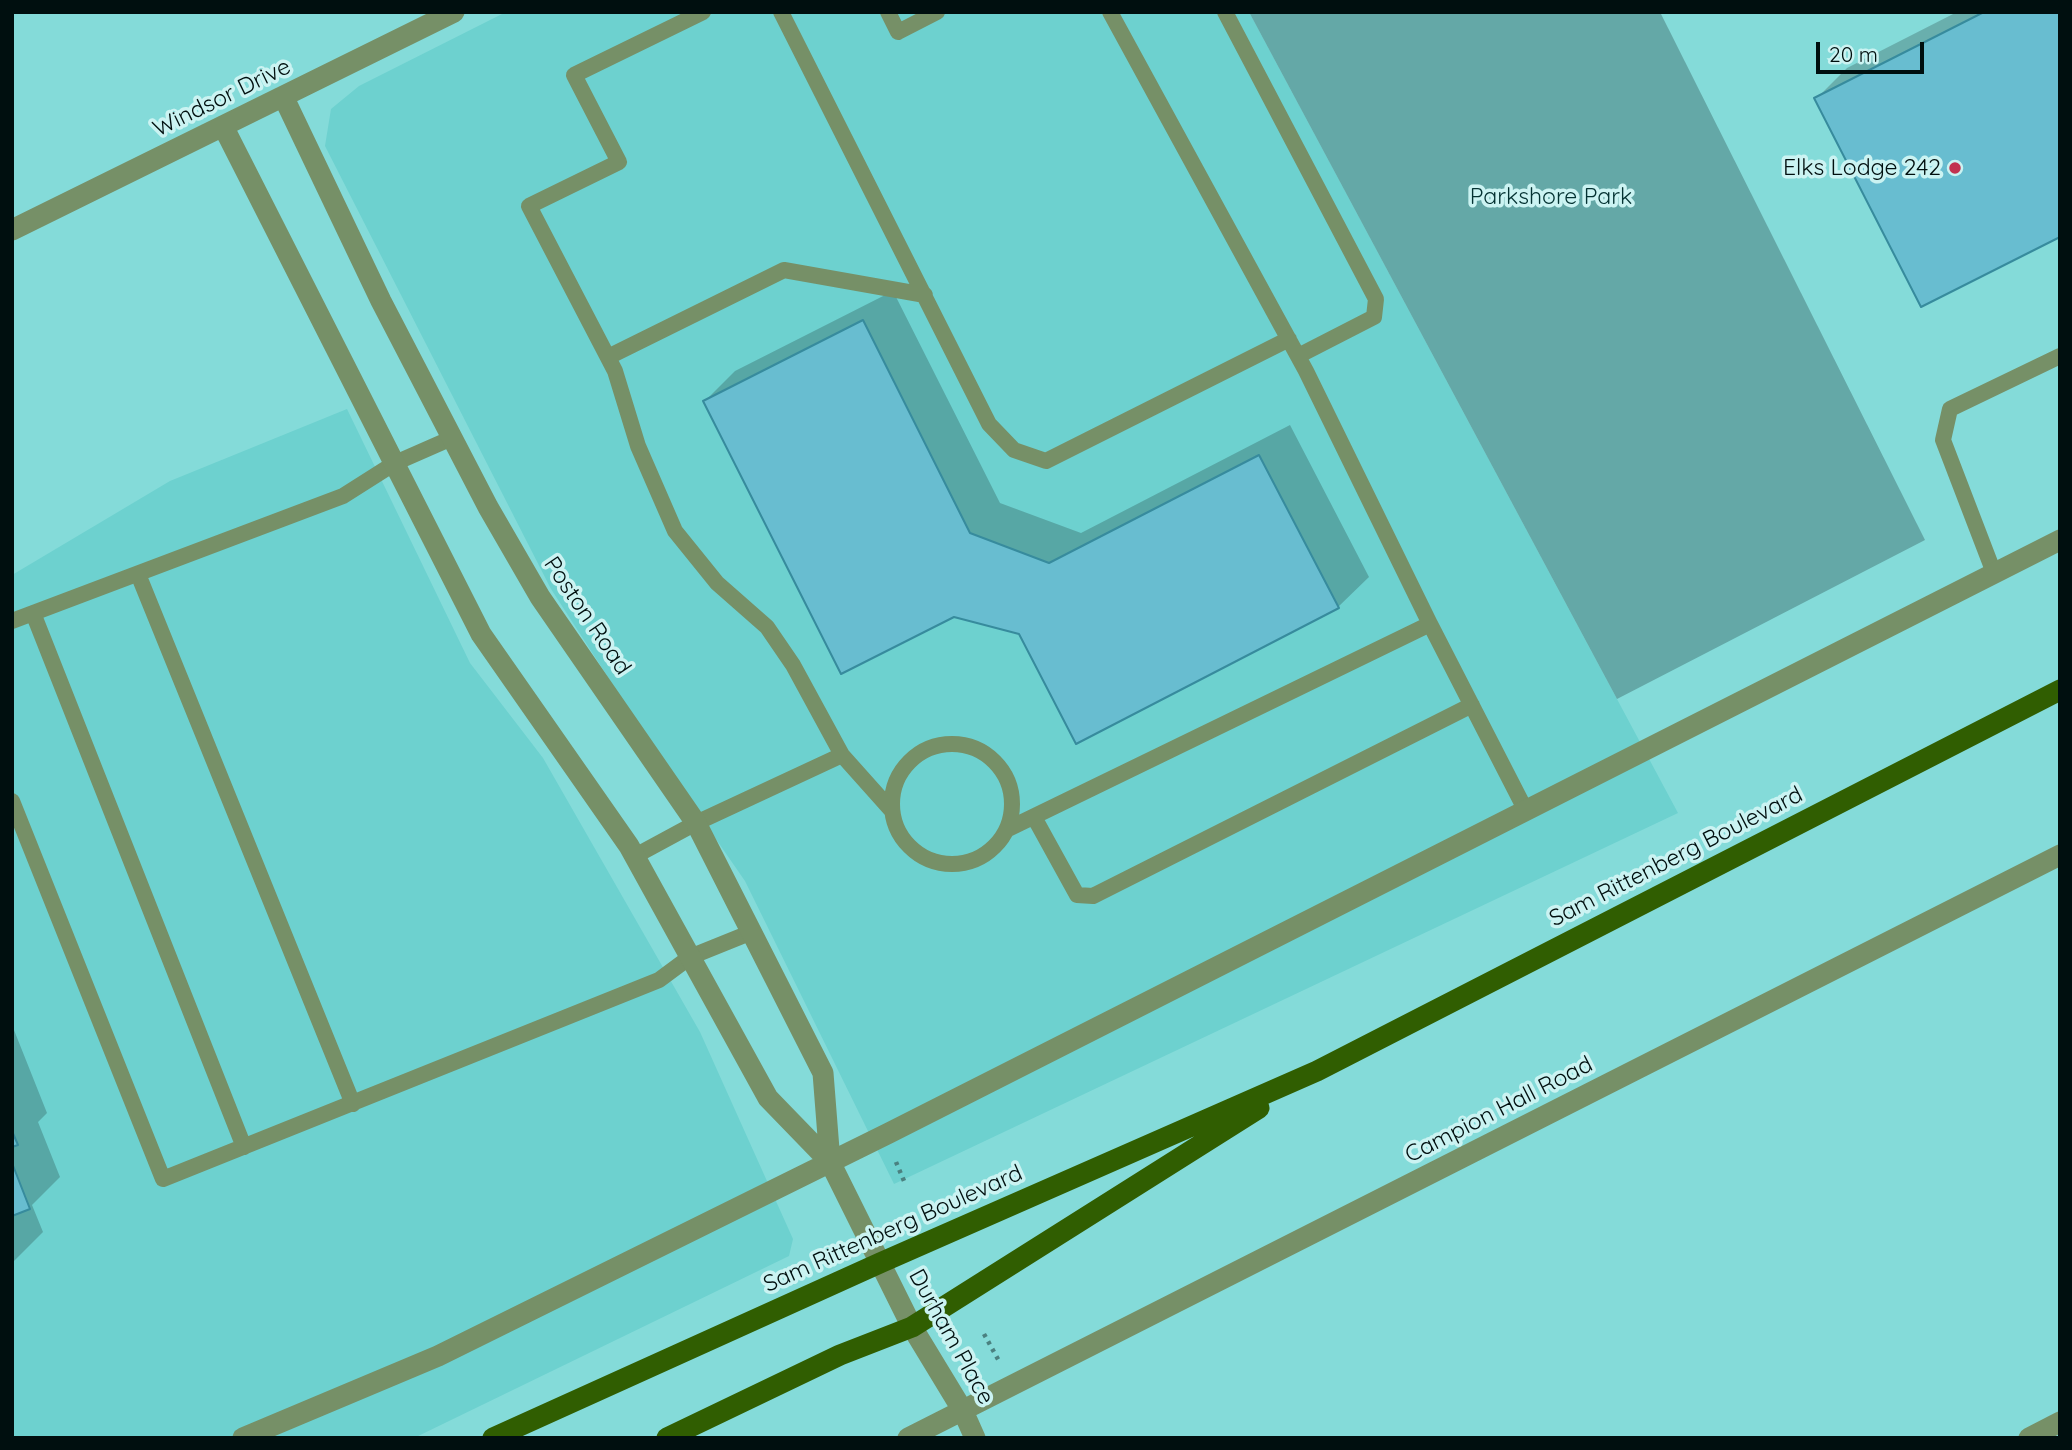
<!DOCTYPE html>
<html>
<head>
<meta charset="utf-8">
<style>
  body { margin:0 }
  #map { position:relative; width:2072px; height:1450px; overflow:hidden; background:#84dbd9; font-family:Quicksand,sans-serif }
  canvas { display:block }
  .frame { position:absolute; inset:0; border:14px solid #000f0f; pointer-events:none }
  .scale { position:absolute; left:1816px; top:42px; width:108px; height:32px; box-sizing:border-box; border:4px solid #000f0f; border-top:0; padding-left:9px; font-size:21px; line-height:24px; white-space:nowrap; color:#000f0f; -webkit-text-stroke:5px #cbf3f2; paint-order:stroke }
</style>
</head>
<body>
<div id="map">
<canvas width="2072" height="1450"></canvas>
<div class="frame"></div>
<div class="scale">20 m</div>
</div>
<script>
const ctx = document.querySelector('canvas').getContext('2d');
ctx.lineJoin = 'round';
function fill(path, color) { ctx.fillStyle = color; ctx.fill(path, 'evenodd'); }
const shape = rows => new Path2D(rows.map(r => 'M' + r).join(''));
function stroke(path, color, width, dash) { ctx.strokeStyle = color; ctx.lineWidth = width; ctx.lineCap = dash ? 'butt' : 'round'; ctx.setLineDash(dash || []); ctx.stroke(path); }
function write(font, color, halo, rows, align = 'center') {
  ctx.font = font + ' Quicksand,sans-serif'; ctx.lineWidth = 7; ctx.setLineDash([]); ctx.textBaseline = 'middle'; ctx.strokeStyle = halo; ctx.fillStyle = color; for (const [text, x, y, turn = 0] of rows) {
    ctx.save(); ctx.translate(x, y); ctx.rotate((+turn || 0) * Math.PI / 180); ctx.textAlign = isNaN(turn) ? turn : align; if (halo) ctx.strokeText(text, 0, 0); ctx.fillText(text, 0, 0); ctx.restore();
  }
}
fill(shape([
  [506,12,1249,12,1678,813,894,1184,745,881,668,770,551,589,325,146,331,109,359,86],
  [347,409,470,663,543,758,700,1032,793,1239,789,1256,414,1438,12,1438,12,575,170,481]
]), '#6dd1cf');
fill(shape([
  [1249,12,1660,12,1925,540,1617,699]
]), '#64a8a7');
fill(shape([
  [1957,12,2060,12,1816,99,1847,68],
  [893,291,1000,503,1081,533,1290,425,1369,577,1338,607,1020,632,705,401,735,371],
  [12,1025,47,1113,38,1122,60,1177,32,1205,43,1232,12,1263]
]), '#0003');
const building = shape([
  [1984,12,2060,12,2060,237,1921,307,1814,98,1984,12],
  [863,320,970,533,1049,563,1259,455,1339,608,1076,744,1019,634,954,617,841,674,703,401,863,320],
  [12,1131,18,1145,12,1147,12,1131],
  [12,1163,30,1209,12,1216,12,1163]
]);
fill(building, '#68bdd0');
stroke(building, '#378b9d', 2);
stroke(shape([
  [896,1162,904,1181],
  [984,1334,999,1361]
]), '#4a8180', 4.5, [3.5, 5]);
stroke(shape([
  [781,12,989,424,1014,450,1046,461,1289,339],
  [888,12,898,32,937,12],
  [1225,12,1376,299,1374,317,1298,356],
  [608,357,784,270,925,295],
  [1994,573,1943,440,1950,409,2060,356],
  [138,574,353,1104],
  [33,613,244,1147],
  [12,621,343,496,395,463,452,438],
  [1430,624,1526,811],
  '892 804a60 60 0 1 1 120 0a60 60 0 1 1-120 0Z',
  [842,755,892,811],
  [12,801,163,1179,659,980,690,957,752,932],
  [1034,817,1077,895,1093,896,1472,705],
  [1008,829,1430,624,1306,371,1110,12],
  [635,856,696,823,842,755,793,665,767,627,717,583,675,531,638,446,615,371,529,206,619,162,574,75,703,12]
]), '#769067', 16);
stroke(shape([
  [284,98,381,301,488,507,540,597,696,823,823,1073,830,1162],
  [223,126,481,634,629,846,768,1098,830,1162,912,1327,963,1411,975,1438],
  [12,230,454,12],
  [243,1438,438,1356,889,1133,2060,540],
  [908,1438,2060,855],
  [2029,1438,2060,1422]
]), '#769067', 21);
stroke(shape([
  [493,1438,880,1263,1317,1071,2060,690],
  [667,1438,840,1355,912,1327,1259,1108]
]), '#305e01', 21);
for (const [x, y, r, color] of [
  [1955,168,7,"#c2324f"]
]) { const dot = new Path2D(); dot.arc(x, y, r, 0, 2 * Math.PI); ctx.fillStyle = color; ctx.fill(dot); stroke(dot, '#cbf3f2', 2.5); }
write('23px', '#000f0f', '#cbf3f2', [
  ["Windsor Drive",222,98,-26],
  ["Poston Road",587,616,56],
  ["Sam Rittenberg Boulevard",1676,857,-27],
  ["Campion Hall Road",1499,1110,-27],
  ["Sam Rittenberg Boulevard",893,1229,-24],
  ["Durham Place",951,1337,61]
]);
write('23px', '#000f0f', '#cbf3f2', [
  ["Elks Lodge 242",1941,168]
], 'right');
write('23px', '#043232', '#cbf3f2', [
  ["Parkshore Park",1551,197]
]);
</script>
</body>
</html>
